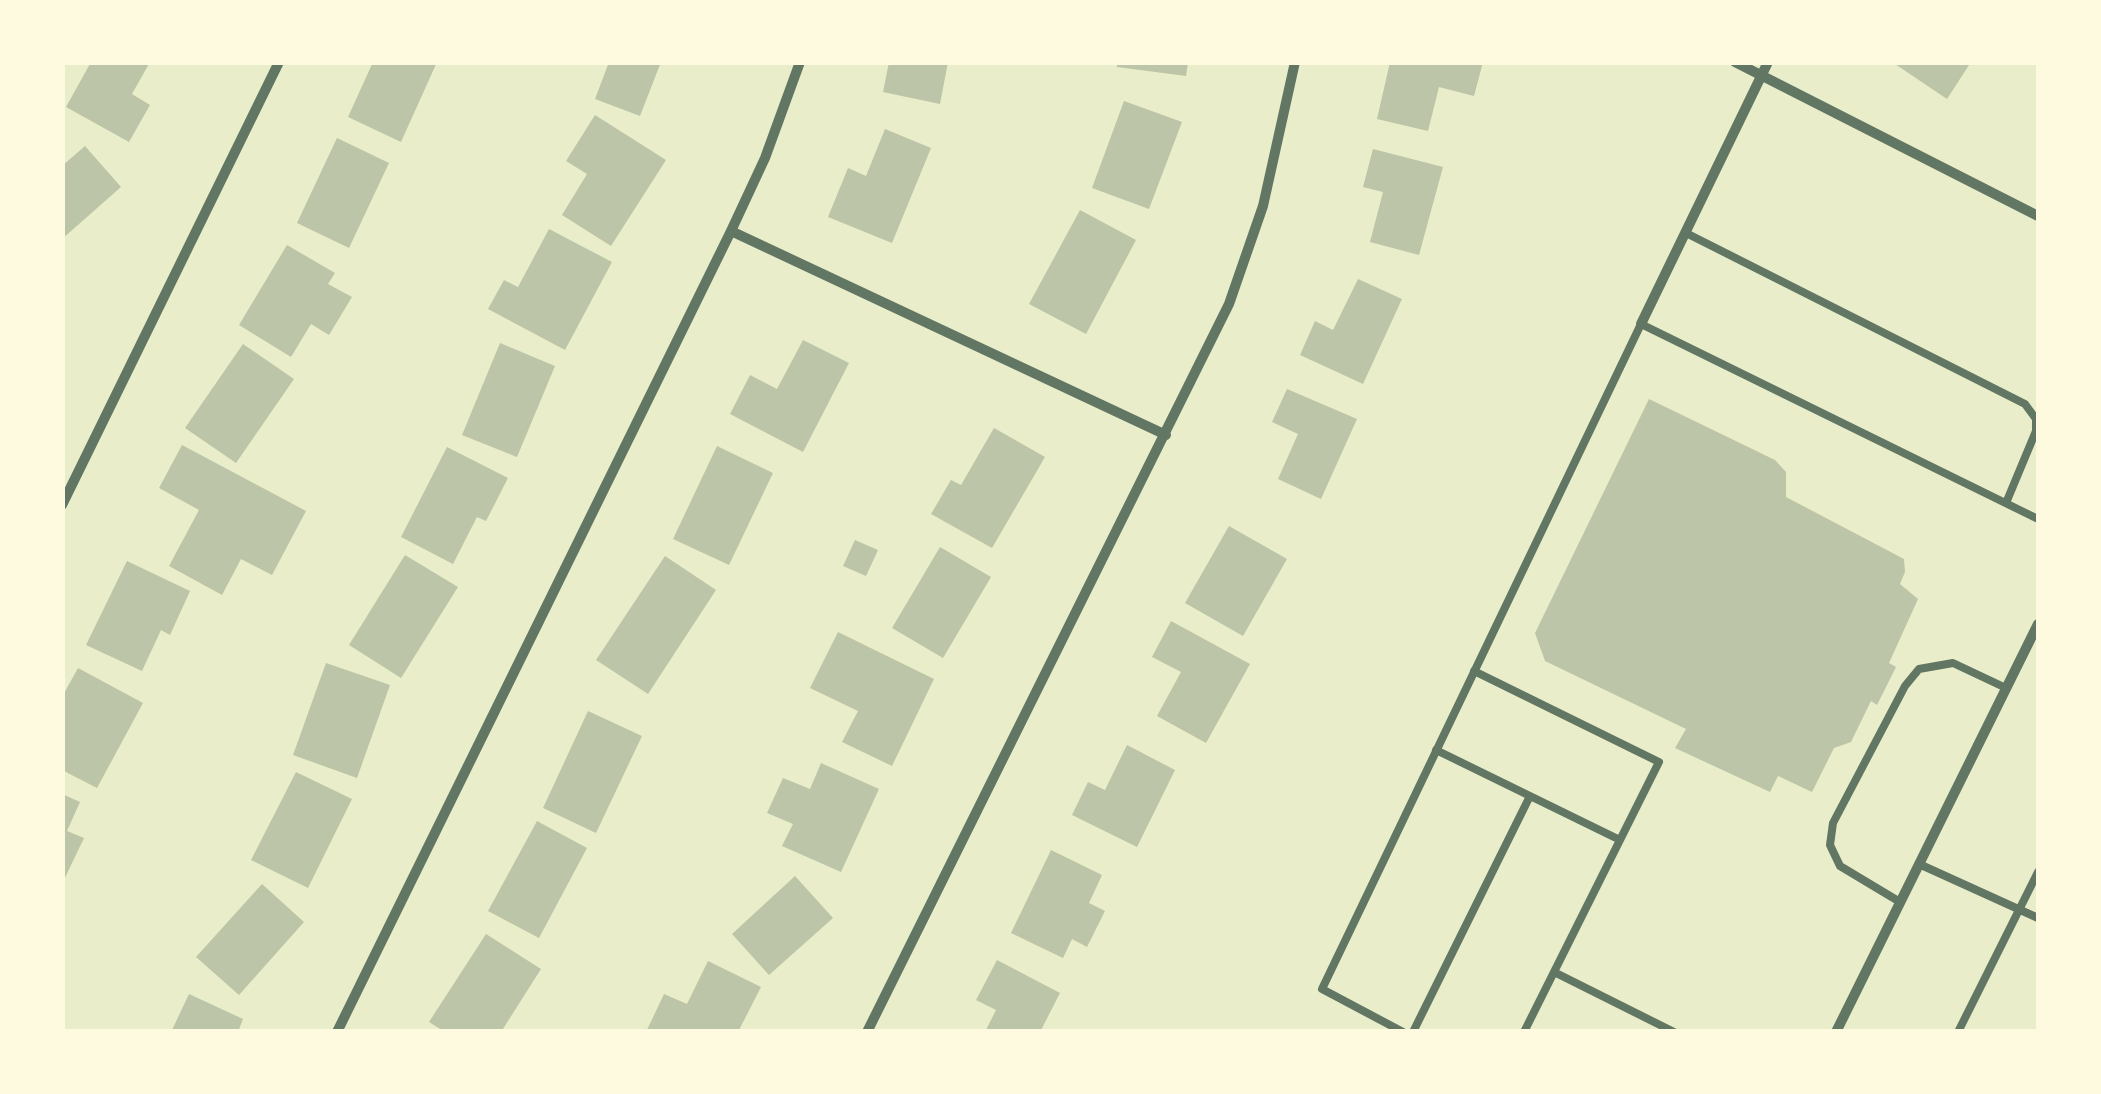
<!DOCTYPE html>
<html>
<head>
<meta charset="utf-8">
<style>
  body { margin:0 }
  #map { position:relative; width:2101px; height:1094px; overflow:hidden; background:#e9edc9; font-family:Mulish,sans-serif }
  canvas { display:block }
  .frame { position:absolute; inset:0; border:65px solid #fefae0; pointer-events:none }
</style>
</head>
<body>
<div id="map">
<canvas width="2101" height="1094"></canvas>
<div class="frame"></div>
</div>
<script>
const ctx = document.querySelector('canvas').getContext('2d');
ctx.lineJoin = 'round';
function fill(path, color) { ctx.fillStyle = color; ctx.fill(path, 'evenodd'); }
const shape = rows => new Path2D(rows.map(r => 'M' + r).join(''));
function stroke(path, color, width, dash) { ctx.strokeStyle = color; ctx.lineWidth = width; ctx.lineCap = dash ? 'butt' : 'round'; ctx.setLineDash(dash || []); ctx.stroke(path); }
fill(shape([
  [91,62,150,62,132,94,150,105,129,142,66,107],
  [373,62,437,62,401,142,348,117],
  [609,62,661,62,640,116,595,99],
  [889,62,948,62,940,104,883,92],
  [1117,62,1188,62,1186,76,1117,67],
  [1390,62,1483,62,1474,96,1439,87,1428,131,1377,119],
  [1892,62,1971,62,1947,99],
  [1124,101,1182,122,1149,209,1092,188],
  [595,115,666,160,611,246,562,215,587,174,566,161],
  [885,129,931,148,892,243,828,217,848,168,866,176],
  [337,138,389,163,349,248,297,223],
  [85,146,121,187,62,239,62,166],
  [1373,149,1443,167,1419,255,1370,242,1383,192,1363,187],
  [1080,210,1136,240,1086,334,1029,304],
  [549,229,612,262,565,350,488,309,504,280,518,287],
  [287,245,335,273,328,284,352,297,329,335,311,324,291,357,239,325],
  [1358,279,1402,299,1363,384,1300,355,1315,321,1333,330],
  [803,340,849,363,803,452,730,414,750,375,777,389],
  [500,343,555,366,517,457,462,435],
  [243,344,294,379,236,463,185,428],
  [1287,389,1357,419,1321,499,1278,479,1298,434,1272,422],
  [1649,399,1775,460,1786,472,1786,497,1904,559,1905,572,1900,584,1918,599,1889,663,1896,667,1877,705,1871,701,1851,742,1834,748,1812,792,1778,776,1770,792,1675,748,1686,729,1545,661,1535,633],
  [994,428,1045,457,992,548,931,514,951,480,961,485],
  [182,445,306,511,272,575,241,559,222,595,169,566,199,510,159,488],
  [717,446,773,473,729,565,673,539],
  [447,447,508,478,486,521,477,517,453,564,401,537],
  [1229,526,1287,559,1243,636,1185,603],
  [855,540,878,550,866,576,843,566],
  [940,547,991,577,943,658,892,628],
  [405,555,458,587,401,678,349,645],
  [665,556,716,590,648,694,596,660],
  [127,561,190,591,170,635,161,630,142,671,86,645],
  [1171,621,1250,664,1206,743,1157,716,1181,672,1152,657],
  [838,632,934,679,892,766,842,742,858,711,810,688],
  [326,663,390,685,357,778,293,755],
  [78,668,143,703,97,788,62,770,62,697],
  [588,711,642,736,596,833,543,808],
  [1127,745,1175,770,1137,847,1072,815,1088,782,1105,790],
  [821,763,879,789,841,872,782,846,793,824,767,813,783,778,810,789],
  [296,772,352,799,308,888,251,860],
  [62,794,80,802,67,831,84,838,62,884],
  [537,821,587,848,539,938,488,911],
  [1051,850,1102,875,1089,903,1105,911,1087,947,1072,939,1063,958,1011,933],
  [795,876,833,918,769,975,732,934],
  [262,884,304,922,239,995,196,957],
  [486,934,541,969,501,1032,445,1032,429,1022],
  [997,960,1060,993,1040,1032,985,1032,996,1010,976,1000],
  [708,961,761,987,738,1032,646,1032,664,994,687,1004],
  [189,994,243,1019,238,1032,171,1032]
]), '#bcc5a7');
stroke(shape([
  [1686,233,2025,404,2036,419,2036,431,2006,503],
  [1474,671,1659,762,1524,1032],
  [1436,750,1620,840],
  [1919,864,2038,918],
  [1900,902,1840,866,1830,845,1833,823,1905,686,1919,669,1953,663,2006,688],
  [1554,972,1674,1032],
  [1403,1032,1322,989,1641,324,2038,519],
  [1413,1032,1530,796],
  [1958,1032,2038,872]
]), '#617663', 8);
stroke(shape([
  [1735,62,2038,216],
  [731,231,1166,435],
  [1641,324,1768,62],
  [62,505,279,62],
  [337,1032,731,231,765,158,800,62],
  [867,1032,1229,304,1263,206,1295,62],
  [1836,1032,2038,624]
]), '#617663', 10);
</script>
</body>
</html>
